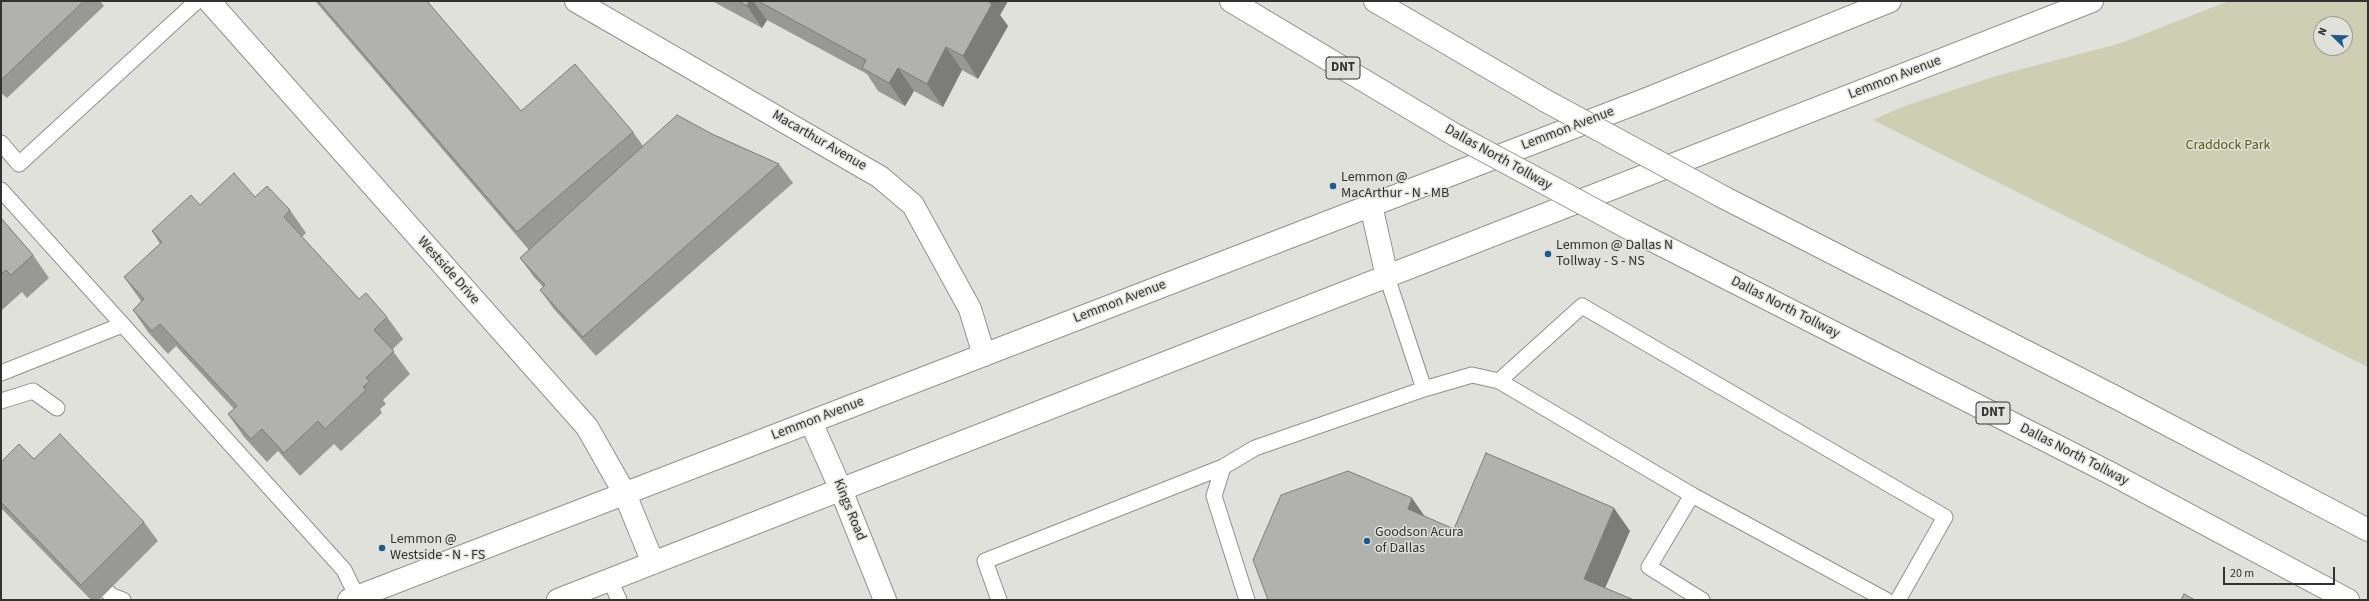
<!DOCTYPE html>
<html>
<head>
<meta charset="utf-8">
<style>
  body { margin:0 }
  #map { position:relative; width:2369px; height:601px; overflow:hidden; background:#e1e1dc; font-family:"Source Sans 3",sans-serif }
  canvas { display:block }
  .frame { position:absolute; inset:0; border:2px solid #323230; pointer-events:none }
  .north { position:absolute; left:2313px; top:16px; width:40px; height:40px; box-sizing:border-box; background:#e1e1dc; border:1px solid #9b9b97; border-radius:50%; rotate:293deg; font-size:11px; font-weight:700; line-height:16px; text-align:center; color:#323230 }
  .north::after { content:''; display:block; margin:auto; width:14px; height:18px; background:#1c5a90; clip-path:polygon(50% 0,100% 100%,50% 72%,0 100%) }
  .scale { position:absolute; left:2223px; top:567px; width:112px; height:18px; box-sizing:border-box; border:2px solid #323230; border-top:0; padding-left:5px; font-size:12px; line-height:14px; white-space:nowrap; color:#323230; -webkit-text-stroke:3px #e1e1dc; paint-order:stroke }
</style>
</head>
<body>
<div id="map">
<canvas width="2369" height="601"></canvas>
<div class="frame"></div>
<div class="north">N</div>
<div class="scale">20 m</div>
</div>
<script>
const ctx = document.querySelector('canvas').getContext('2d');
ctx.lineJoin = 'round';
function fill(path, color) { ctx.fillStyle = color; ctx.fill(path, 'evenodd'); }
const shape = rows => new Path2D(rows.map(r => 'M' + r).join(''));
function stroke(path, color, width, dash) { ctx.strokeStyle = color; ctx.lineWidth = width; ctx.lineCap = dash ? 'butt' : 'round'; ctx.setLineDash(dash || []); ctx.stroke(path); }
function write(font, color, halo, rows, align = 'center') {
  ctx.font = font + ' "Source Sans 3",sans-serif'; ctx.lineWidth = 3; ctx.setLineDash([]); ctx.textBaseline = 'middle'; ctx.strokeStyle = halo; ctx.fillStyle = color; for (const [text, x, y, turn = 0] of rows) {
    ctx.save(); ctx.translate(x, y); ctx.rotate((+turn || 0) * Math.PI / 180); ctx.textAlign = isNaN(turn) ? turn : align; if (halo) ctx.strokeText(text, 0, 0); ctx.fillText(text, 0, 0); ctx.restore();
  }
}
fill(shape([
  [2229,1,2368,1,2368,367,1873,120,1907,105,1996,76,2121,43],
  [2321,24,2345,24,2345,48,2321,48]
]), '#ceceb3');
const lane = shape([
  [1,143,19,164,197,1],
  [1,190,344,570,357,597],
  [1,373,122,325],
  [1499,381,1582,306,1945,517,1898,600],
  [1424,389,1472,375,1499,381,1692,495,1886,600],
  [1,401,33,391,57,408],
  [1692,495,1649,567,1702,600],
  [610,580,619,600],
  [107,591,112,596,123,600],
  [999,600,985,561,1223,467],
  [1247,600,1214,496,1223,467,1255,448,1424,389,1387,277]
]);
const street = shape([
  [576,1,880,177,913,205,970,309,984,355],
  [811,422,841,490,885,600]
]);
const secondary = shape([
  [209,1,587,427,625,494,653,563],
  [1371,205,1387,277],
  [349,600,1652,97,1890,1],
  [558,600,2092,1]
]);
const highway = shape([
  [1231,1,1455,135],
  [1375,1,1546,101],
  [1723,197,2117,398,2368,530],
  [1636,232,2110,473,2348,600]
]);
stroke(lane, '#91918c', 17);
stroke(street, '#91918c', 24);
stroke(secondary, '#91918c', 24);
stroke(highway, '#91918c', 24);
stroke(lane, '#fff', 15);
stroke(street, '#fff', 22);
stroke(secondary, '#fff', 22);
stroke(highway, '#fff', 22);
const highwayBridge = shape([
  [1546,101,1723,197],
  [1455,135,1636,232]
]);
stroke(highwayBridge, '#91918c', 24, []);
stroke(highwayBridge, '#fff', 22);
fill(shape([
  [1,1,100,1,104,6,7,98,1,93],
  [315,1,427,1,521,111,633,132,643,146,712,134,779,164,793,183,596,356,554,309,540,290,543,287,534,277,520,258,529,250],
  [712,1,1008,1,1000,15,1008,26,978,79,962,70,943,107,914,91,905,106,878,91,867,74,767,20,762,28],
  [255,197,290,210,306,233,302,237,359,299,387,317,403,339,392,350,410,374,383,400,386,404,380,409,382,413,341,451,334,444,300,476,278,451,267,462,244,437,228,414,234,409,176,346,168,354,148,332,133,310,141,301,124,277,160,244,152,231,200,205],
  [1,218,33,255,49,278,27,298,22,292,1,311],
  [34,459,144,522,158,541,99,600,91,600,1,508,1,462]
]), '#989895');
fill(shape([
  [749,1,753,1,767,20,762,28,747,6],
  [983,1,1008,1,1000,15,1008,26,978,79,963,56],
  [946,47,962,70,943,107,927,84],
  [898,68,914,91,905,106,889,83],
  [1412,498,1428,521,1408,509],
  [1614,508,1630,531,1600,600,1584,579]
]), '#7c7c79');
const building = shape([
  [1,1,84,1,1,80,1,1],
  [318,1,427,1,521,111,575,64,633,132,517,232,318,1],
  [738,1,749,1,747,6,738,1],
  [758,1,987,1,992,4,963,56,946,47,927,84,898,68,889,83,862,68,866,60,758,1],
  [677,115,712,134,779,164,583,337,540,290,545,285,520,258,677,115],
  [234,173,255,197,267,186,290,210,284,217,359,299,366,293,387,317,374,330,394,351,366,378,370,381,363,387,366,390,325,429,318,421,284,453,262,429,251,439,228,414,237,406,160,324,152,331,133,310,144,299,124,277,162,242,152,231,191,195,200,205,234,173],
  [1,218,33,255,11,275,6,270,1,274,1,218],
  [60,434,144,522,81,585,1,502,1,462,19,444,34,459,60,434],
  [1486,453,1614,508,1584,579,1634,600,1268,600,1253,560,1281,495,1348,471,1412,498,1408,509,1454,529,1486,453],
  [2184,594,2195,600,2181,600,2184,594]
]);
fill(building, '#b1b1ad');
stroke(building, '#7c7c79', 1);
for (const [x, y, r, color] of [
  [1333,186,4,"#1c5a90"],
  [1548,254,4,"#1c5a90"],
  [1367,541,4,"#1c5a90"],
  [382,548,4,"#1c5a90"]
]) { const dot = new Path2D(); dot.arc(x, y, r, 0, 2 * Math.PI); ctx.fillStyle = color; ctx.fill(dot); stroke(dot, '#e1e1dc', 1.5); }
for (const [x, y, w] of [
  [1343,68,34],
  [1993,413,34]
]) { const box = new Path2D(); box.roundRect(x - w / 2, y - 11, w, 22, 3); ctx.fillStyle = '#e1e1dc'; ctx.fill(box); stroke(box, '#323230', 1); }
write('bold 13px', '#323230', null, [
  ["DNT",1343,68],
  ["DNT",1993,413]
]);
write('14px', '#323230', '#e1e1dc', [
  ["Lemmon Avenue",1895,78,-21],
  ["Lemmon Avenue",1568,129,-21],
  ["Macarthur Avenue",819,141,30],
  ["Dallas North Tollway",1498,158,29],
  ["Westside Drive",448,271,48],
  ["Lemmon Avenue",1120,302,-21],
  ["Dallas North Tollway",1785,308,27],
  ["Lemmon Avenue",818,419,-21],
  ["Dallas North Tollway",2074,455,27],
  ["Kings Road",849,510,68]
]);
write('14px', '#5d5a0e', '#e1e1dc', [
  ["Craddock Park",2228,146]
]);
write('14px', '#323230', '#e1e1dc', [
  ["Lemmon @",1341,178],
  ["MacArthur - N - MB",1341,194],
  ["Lemmon @ Dallas N",1556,246],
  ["Tollway - S - NS",1556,262],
  ["Goodson Acura",1375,533],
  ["of Dallas",1375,549],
  ["Lemmon @",390,540],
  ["Westside - N - FS",390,556]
], 'left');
</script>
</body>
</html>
